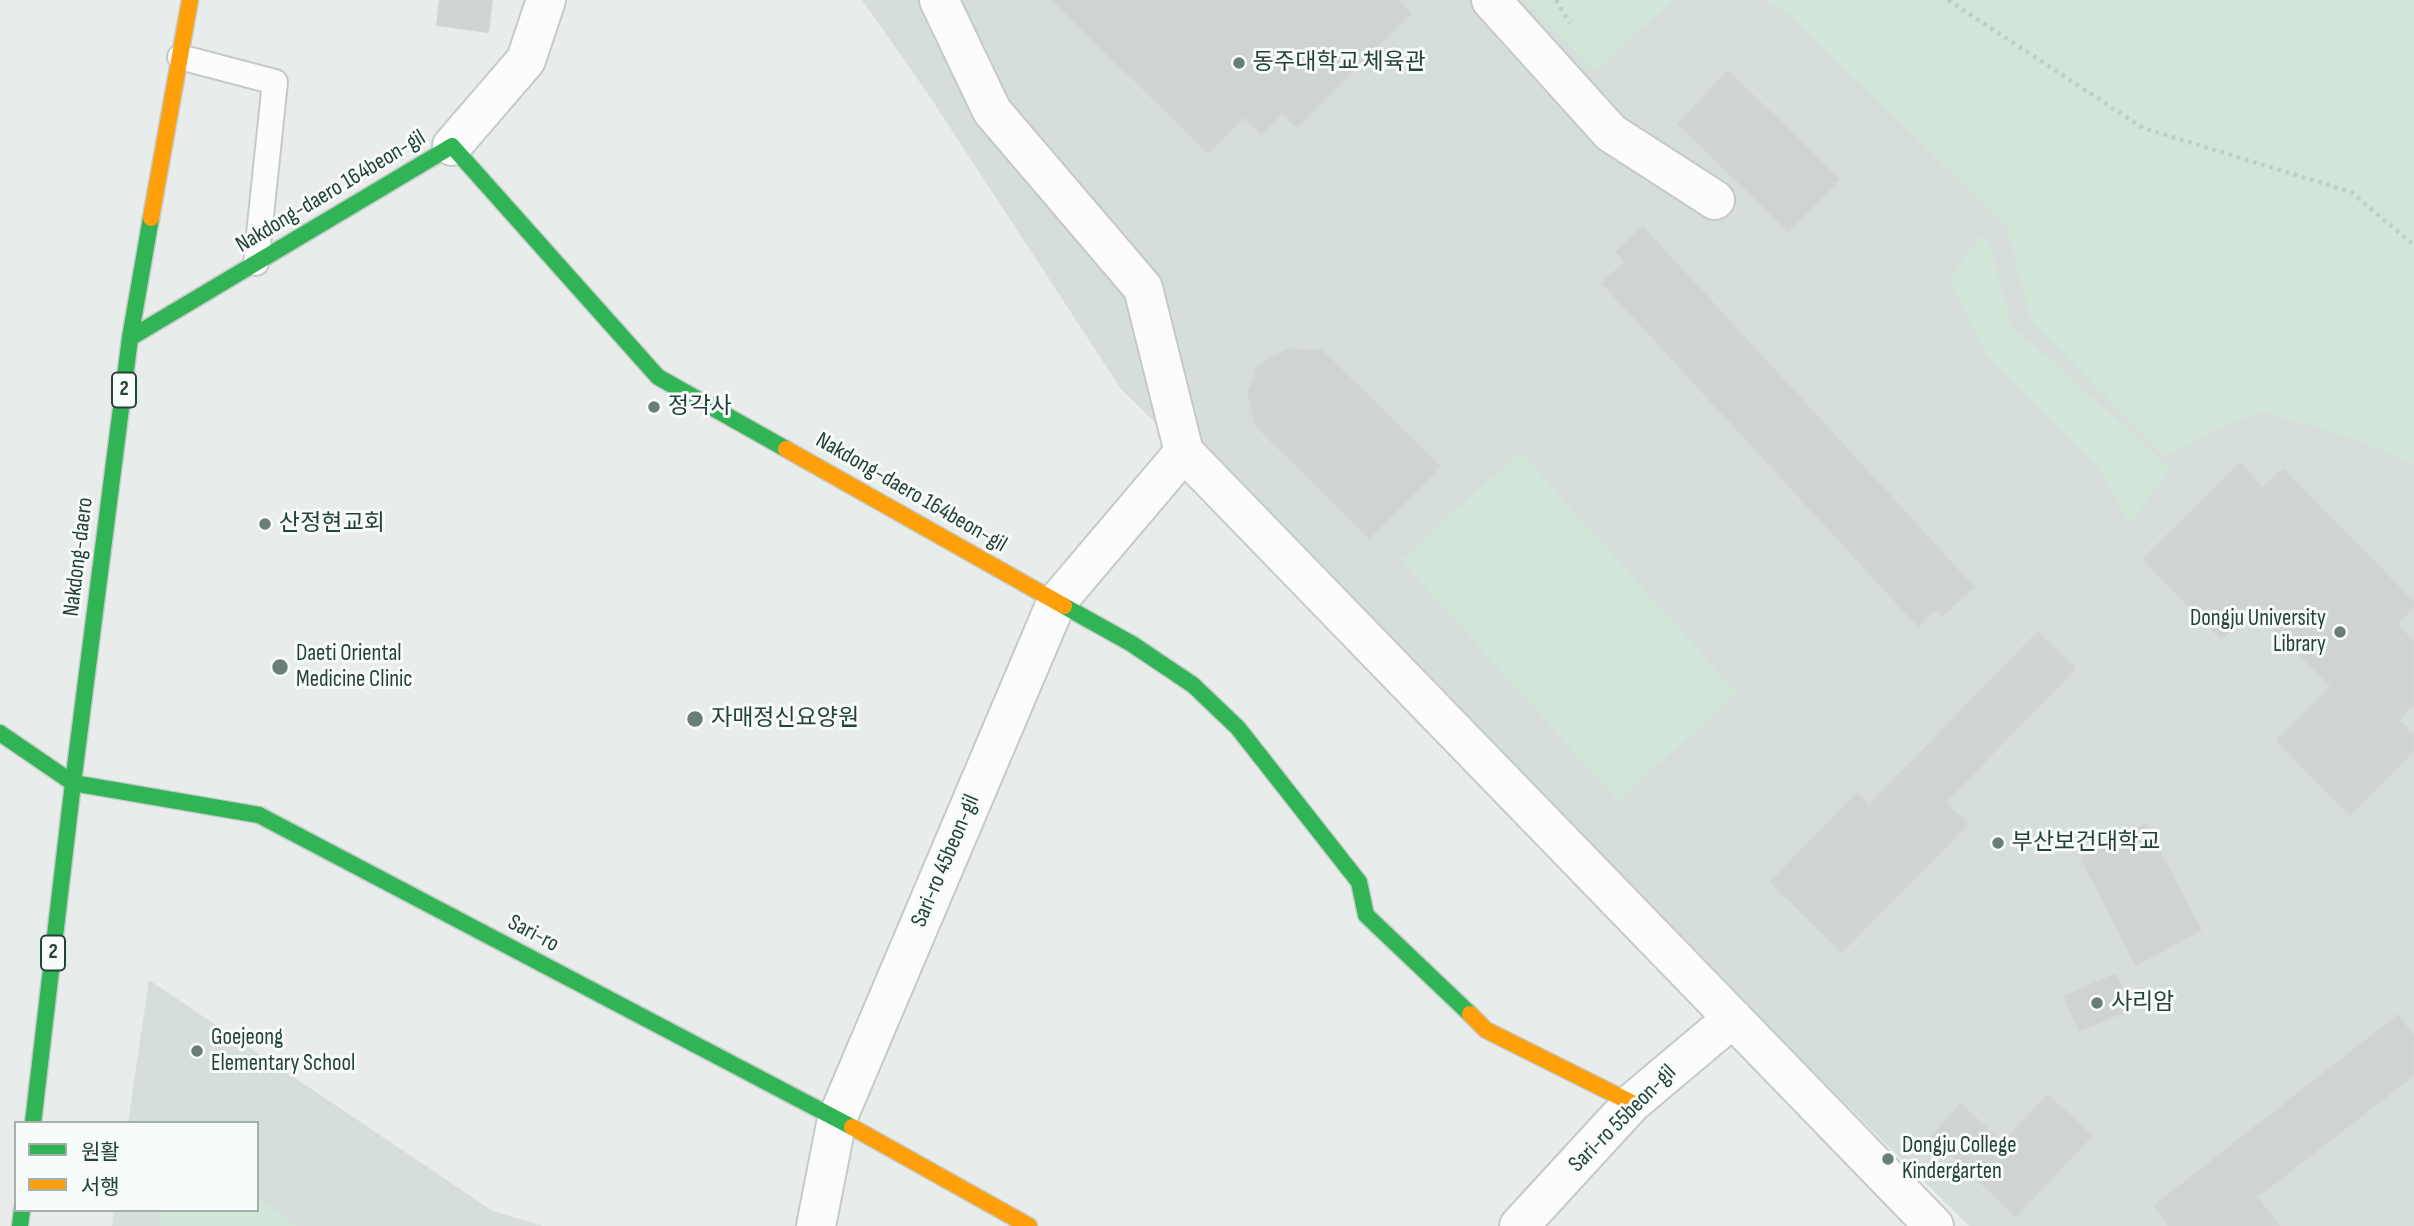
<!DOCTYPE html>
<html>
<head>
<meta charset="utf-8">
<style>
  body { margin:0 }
  #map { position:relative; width:2414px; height:1226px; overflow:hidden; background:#e8edeb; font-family:"Sofia Sans Condensed","Noto Sans KR",sans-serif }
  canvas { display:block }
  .legend { position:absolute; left:14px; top:1121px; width:245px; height:91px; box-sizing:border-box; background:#f7fbf9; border:2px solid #a3b1ad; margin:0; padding:9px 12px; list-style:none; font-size:21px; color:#24423a }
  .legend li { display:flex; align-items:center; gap:14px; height:35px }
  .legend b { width:35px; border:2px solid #a3b1ad }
</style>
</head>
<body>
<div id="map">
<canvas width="2414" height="1226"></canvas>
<ul class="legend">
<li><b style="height:9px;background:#30b455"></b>원활</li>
<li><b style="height:9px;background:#ff9f0a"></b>서행</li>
</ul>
</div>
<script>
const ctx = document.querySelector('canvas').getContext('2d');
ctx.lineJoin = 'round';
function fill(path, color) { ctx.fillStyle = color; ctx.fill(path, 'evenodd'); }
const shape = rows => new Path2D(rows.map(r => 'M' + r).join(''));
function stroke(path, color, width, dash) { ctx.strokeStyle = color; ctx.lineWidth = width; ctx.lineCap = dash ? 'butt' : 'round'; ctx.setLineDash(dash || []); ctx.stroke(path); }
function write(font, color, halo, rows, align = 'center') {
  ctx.font = font + ' "Sofia Sans Condensed","Noto Sans KR",sans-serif'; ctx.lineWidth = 6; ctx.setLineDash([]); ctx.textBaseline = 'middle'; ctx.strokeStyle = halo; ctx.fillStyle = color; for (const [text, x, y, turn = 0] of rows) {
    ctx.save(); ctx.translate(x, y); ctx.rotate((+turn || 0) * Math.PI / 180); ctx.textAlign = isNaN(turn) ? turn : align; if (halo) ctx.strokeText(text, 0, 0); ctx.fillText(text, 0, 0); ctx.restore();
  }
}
fill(shape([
  [862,0,1873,0,2414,460,2414,1226,1969,1226,1121,389,928,94],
  [149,980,493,1211,544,1226,112,1226,114,1210,257,1210,257,1123,128,1123]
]), '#d6dedb');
fill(shape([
  [1526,0,1674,0,1594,71],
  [1765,0,2414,0,2414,464,2347,436,2261,412,2214,431,2166,457,2031,320,2007,228,1788,13],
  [1981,235,1989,243,2012,326,2171,468,2129,524,2099,467,1985,353,1949,279],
  [1520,452,1737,693,1618,801,1401,560],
  [257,1197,297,1226,159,1226,161,1210,257,1210]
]), '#d1e6d8');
const building = shape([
  [440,0,492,0,488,32,437,25,440,0],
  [1053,0,1398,0,1411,13,1297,127,1282,113,1261,134,1243,117,1208,153,1053,0],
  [1728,71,1839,179,1788,231,1678,124,1728,71],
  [1643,227,1974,587,1942,616,1935,609,1918,626,1602,283,1625,262,1616,252,1643,227],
  [1289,349,1323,351,1440,466,1369,538,1255,425,1248,393,1258,365,1289,349],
  [2240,463,2263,488,2283,469,2414,602,2414,607,2397,624,2414,642,2414,704,2399,720,2414,735,2414,751,2350,815,2277,741,2331,687,2253,608,2221,639,2143,559,2240,463],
  [2038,632,2075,669,1945,802,1968,824,1842,952,1770,882,1857,793,1869,805,2038,632],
  [2145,824,2201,930,2136,965,2081,858,2145,824],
  [2116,974,2131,1009,2079,1031,2064,996,2116,974],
  [2398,1015,2414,1036,2414,1075,2257,1197,2279,1226,2169,1226,2154,1206,2398,1015],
  [2048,1095,2092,1136,2016,1216,1931,1136,1961,1104,2002,1143,2048,1095]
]);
fill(building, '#cfd4d2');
stroke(building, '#d1d6d4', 2);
const lane = shape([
  [180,57,275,82,256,263]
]);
const street = shape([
  [939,0,992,111,1143,288,1184,452,1934,1226],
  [1491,0,1611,133,1715,200],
  [452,146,526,60,546,0],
  [816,1226,837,1119,1056,603,1184,452],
  [1519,1226,1632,1103,1733,1018]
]);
const fast = shape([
  [130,338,452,146,658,377,786,449],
  [1064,606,1132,644,1193,685,1238,728,1359,882,1366,915,1470,1014],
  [0,733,73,783,259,815,852,1127],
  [33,1123,73,783,130,338,151,218],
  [20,1226,22,1210]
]);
const slow = shape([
  [151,218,190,0],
  [786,449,1064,606],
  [1470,1014,1486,1030,1632,1103],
  [852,1127,1029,1226]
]);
stroke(lane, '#c5cac8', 28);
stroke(street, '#c5cac8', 42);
stroke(fast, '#c3cbc8', 19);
stroke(slow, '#c3cbc8', 19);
stroke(shape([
  [1556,0,1570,23],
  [1948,0,2143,128,2351,192,2414,245]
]), '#c3ccca', 4.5, [3.5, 5]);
stroke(lane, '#fcfcfc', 24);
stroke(street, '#fcfcfc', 38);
stroke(fast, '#30b455', 16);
stroke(slow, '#ff9f0a', 16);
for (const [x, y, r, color] of [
  [1239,63,7,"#697e78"],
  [654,407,7,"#697e78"],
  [265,524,7,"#697e78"],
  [2340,632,7,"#697e78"],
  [280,667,9,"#697e78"],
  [695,719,9,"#697e78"],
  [1998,843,7,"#697e78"],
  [2097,1003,7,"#697e78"],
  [197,1051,7,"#697e78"],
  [1888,1159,7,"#697e78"]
]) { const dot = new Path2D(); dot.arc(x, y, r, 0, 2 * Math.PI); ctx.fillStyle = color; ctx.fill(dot); stroke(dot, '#f7fbf9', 2.5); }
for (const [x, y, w] of [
  [124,390,24],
  [53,953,24]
]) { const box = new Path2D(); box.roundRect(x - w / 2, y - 17.5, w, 35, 5); ctx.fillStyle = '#f7fbf9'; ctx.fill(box); stroke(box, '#24423a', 2); }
write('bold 21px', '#24423a', null, [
  ["2",124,390],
  ["2",53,953]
]);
write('23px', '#24423a', '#f7fbf9', [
  ["동주대학교 체육관",1253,63],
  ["정각사",668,407],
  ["산정현교회",279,524],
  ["Dongju University",2326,619,"right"],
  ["Library",2326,645,"right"],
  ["Daeti Oriental",296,654],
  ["Medicine Clinic",296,680],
  ["자매정신요양원",711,719],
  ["부산보건대학교",2012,843],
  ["사리암",2111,1003],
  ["Goejeong",211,1038],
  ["Elementary School",211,1064],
  ["Dongju College",1902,1146],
  ["Kindergarten",1902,1172]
], 'left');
write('23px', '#24423a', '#f7fbf9', [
  ["Nakdong-daero 164beon-gil",331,192,-31],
  ["Nakdong-daero 164beon-gil",911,493,30],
  ["Nakdong-daero",79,557,-83],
  ["Sari-ro 45beon-gil",946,861,-67],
  ["Sari-ro",533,934,28],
  ["Sari-ro 55beon-gil",1623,1119,-45]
]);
</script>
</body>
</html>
